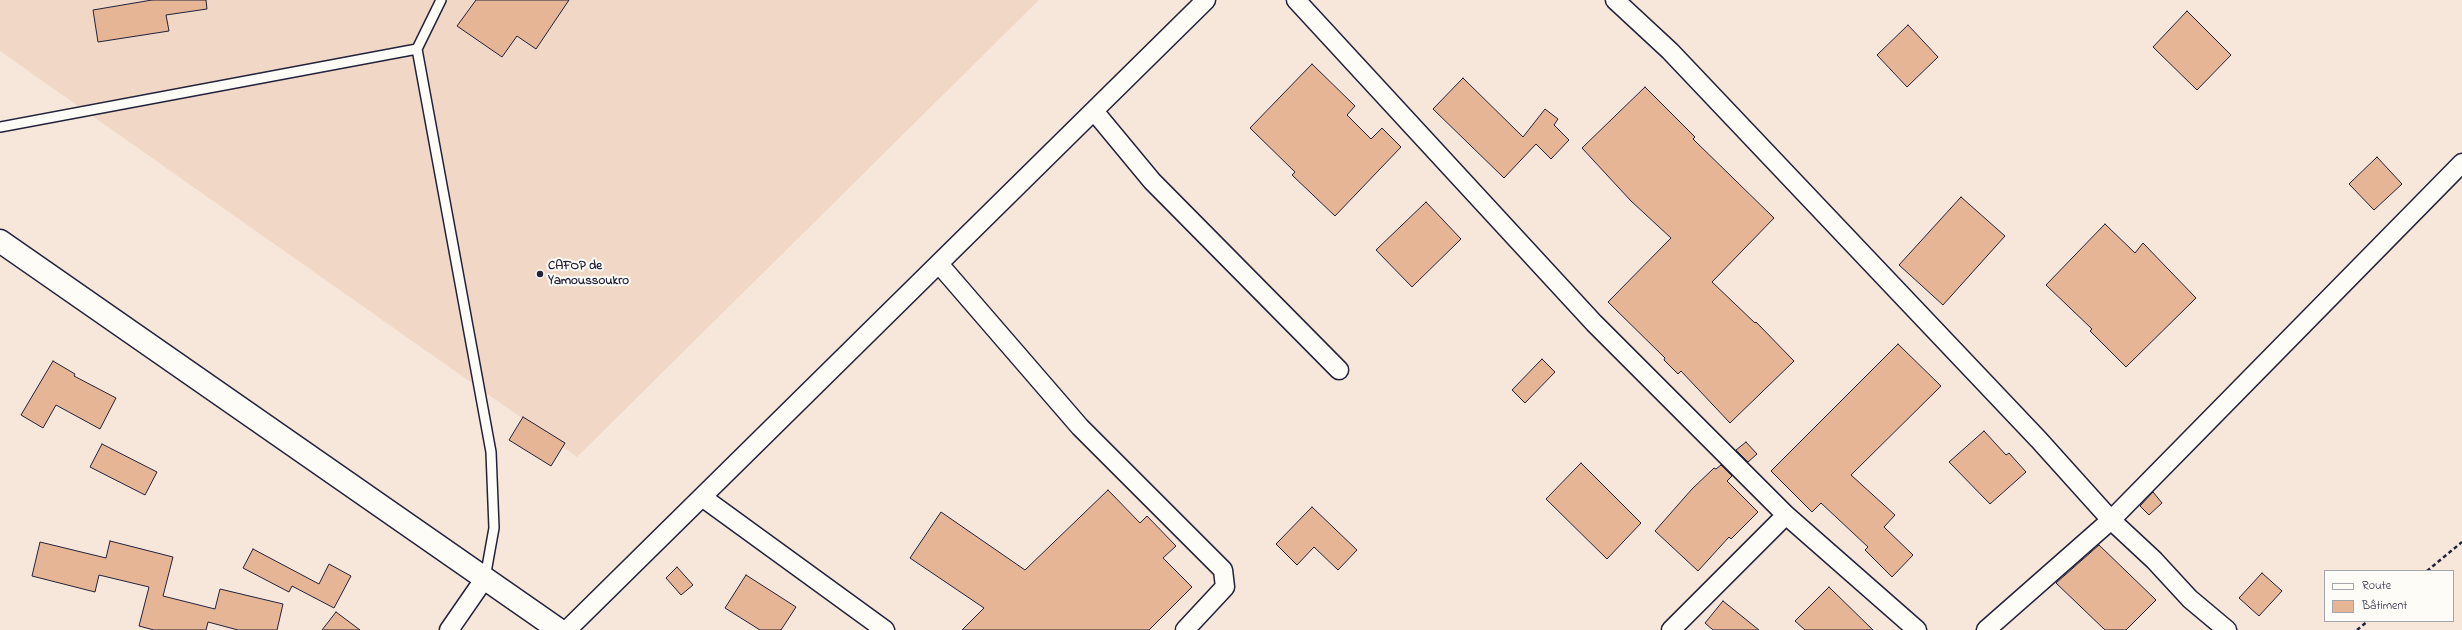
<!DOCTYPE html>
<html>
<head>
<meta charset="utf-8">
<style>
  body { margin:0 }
  #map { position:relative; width:2462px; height:630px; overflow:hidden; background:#f6e7da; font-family:"Indie Flower",sans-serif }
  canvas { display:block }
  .legend { position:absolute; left:2324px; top:570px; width:130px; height:52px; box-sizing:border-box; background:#fdfcf7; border:1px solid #a5a5ac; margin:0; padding:5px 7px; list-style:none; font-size:12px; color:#22223b }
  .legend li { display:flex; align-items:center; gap:8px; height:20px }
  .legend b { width:20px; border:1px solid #a5a5ac }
</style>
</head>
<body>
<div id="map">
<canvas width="2462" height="630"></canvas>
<ul class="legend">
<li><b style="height:5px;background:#fdfcf7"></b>Route</li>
<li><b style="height:11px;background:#e5b596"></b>Bâtiment</li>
</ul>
</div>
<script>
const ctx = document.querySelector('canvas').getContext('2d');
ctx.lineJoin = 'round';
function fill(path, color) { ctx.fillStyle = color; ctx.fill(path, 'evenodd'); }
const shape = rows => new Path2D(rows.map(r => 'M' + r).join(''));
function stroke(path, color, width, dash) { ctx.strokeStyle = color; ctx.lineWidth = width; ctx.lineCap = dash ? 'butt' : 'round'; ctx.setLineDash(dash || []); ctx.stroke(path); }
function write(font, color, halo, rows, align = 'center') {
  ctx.font = font + ' "Indie Flower",sans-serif'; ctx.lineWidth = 4; ctx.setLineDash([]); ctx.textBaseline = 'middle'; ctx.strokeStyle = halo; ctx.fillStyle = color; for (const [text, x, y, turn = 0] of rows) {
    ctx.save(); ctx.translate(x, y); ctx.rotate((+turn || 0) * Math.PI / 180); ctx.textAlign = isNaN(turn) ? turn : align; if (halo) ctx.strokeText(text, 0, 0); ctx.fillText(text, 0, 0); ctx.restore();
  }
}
fill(shape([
  [0,0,1039,0,577,457,0,51]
]), '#f1d8c6');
const building = shape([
  [152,0,206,0,207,9,166,15,169,31,98,42,93,10,152,0],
  [476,0,569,0,536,49,517,36,502,57,457,26,476,0],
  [2187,11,2231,55,2197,90,2153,47,2187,11],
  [1908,25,1938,57,1907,87,1877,55,1908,25],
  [1312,64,1355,106,1347,115,1371,139,1382,128,1401,147,1335,216,1292,175,1295,172,1250,128,1312,64],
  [1463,78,1523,137,1545,109,1558,119,1554,125,1569,140,1551,159,1536,144,1504,178,1433,109,1463,78],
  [1645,87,1695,137,1693,139,1774,218,1712,282,1755,323,1756,322,1794,361,1730,423,1681,371,1678,374,1664,360,1665,358,1608,302,1671,238,1631,201,1582,148,1645,87],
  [2377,157,2402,184,2374,210,2349,184,2377,157],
  [1961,197,2005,236,1943,305,1899,265,1961,197],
  [1426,202,1461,239,1412,287,1376,250,1426,202],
  [2105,224,2135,253,2143,243,2196,298,2126,367,2090,331,2092,329,2046,285,2105,224],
  [1898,344,1941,386,1851,475,1895,515,1884,527,1913,555,1892,577,1865,550,1868,547,1821,503,1812,512,1771,471,1898,344],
  [1542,359,1555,372,1525,403,1512,390,1542,359],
  [53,361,75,374,74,376,116,398,100,429,56,405,43,428,21,415,53,361],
  [523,417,565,443,551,466,509,440,523,417],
  [1984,431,2006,455,2009,453,2026,472,1990,504,1949,462,1984,431],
  [1746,442,1757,454,1748,462,1736,450,1746,442],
  [102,444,157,472,145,495,90,467,102,444],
  [1581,463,1641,523,1607,559,1546,499,1581,463],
  [1721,465,1732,476,1727,481,1758,512,1731,539,1729,537,1698,571,1655,531,1692,489,1714,468,1716,469,1721,465],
  [1108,490,1140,523,1147,516,1176,546,1163,558,1192,587,1149,630,962,630,984,608,910,558,941,512,1025,570,1108,490],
  [2153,492,2162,503,2149,515,2140,506,2153,492],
  [1312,507,1357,550,1338,570,1314,547,1297,565,1276,544,1312,507],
  [110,541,173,557,163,596,215,609,220,589,283,604,277,630,238,630,208,622,206,630,154,630,139,626,149,587,99,575,95,592,32,576,40,542,106,558,110,541],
  [2099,545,2156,600,2126,630,2105,630,2056,583,2099,545],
  [253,549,319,584,329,564,351,576,334,608,292,586,289,592,243,568,253,549],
  [677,567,693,585,681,595,666,578,677,567],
  [2262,573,2282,591,2259,616,2239,598,2262,573],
  [746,575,796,607,781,630,760,630,725,608,746,575],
  [1829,587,1873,630,1805,630,1795,621,1829,587],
  [1723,601,1759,630,1713,630,1705,623,1723,601],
  [336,612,360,630,322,630,336,612]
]);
fill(building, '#e5b596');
stroke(building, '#22223b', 1);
const service = shape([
  [417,49,441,0],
  [0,127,417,49,491,452,494,528,485,578]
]);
const minor = shape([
  [1296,0,1594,323,1786,515,1917,630],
  [1615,0,1670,51,2039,440,2111,520,2154,560,2190,599,2227,630],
  [1094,111,1152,181,1339,370],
  [939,264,1080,427,1223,570,1225,587,1185,630],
  [702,497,885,630],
  [449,630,485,578],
  [567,630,1206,0],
  [1671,630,1786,515],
  [1986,630,2111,520,2462,163]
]);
const tertiary = shape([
  [0,241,559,630]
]);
stroke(service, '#22223b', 12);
stroke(minor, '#22223b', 21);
stroke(tertiary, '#22223b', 25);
stroke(shape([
  [2427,571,2462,542],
  [2357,630,2368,621]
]), '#22223b', 2.5, [4, 3]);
stroke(service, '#fdfcf7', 9);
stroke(minor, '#fdfcf7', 18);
stroke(tertiary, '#fdfcf7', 22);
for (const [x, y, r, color] of [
  [540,274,4,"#22223b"]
]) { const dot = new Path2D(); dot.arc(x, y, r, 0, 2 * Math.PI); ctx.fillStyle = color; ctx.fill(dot); stroke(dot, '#fdfcf7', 1.5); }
write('bold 13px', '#22223b', '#fdfcf7', [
  ["CAFOP de",548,267],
  ["Yamoussoukro",548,282]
], 'left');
</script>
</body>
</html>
